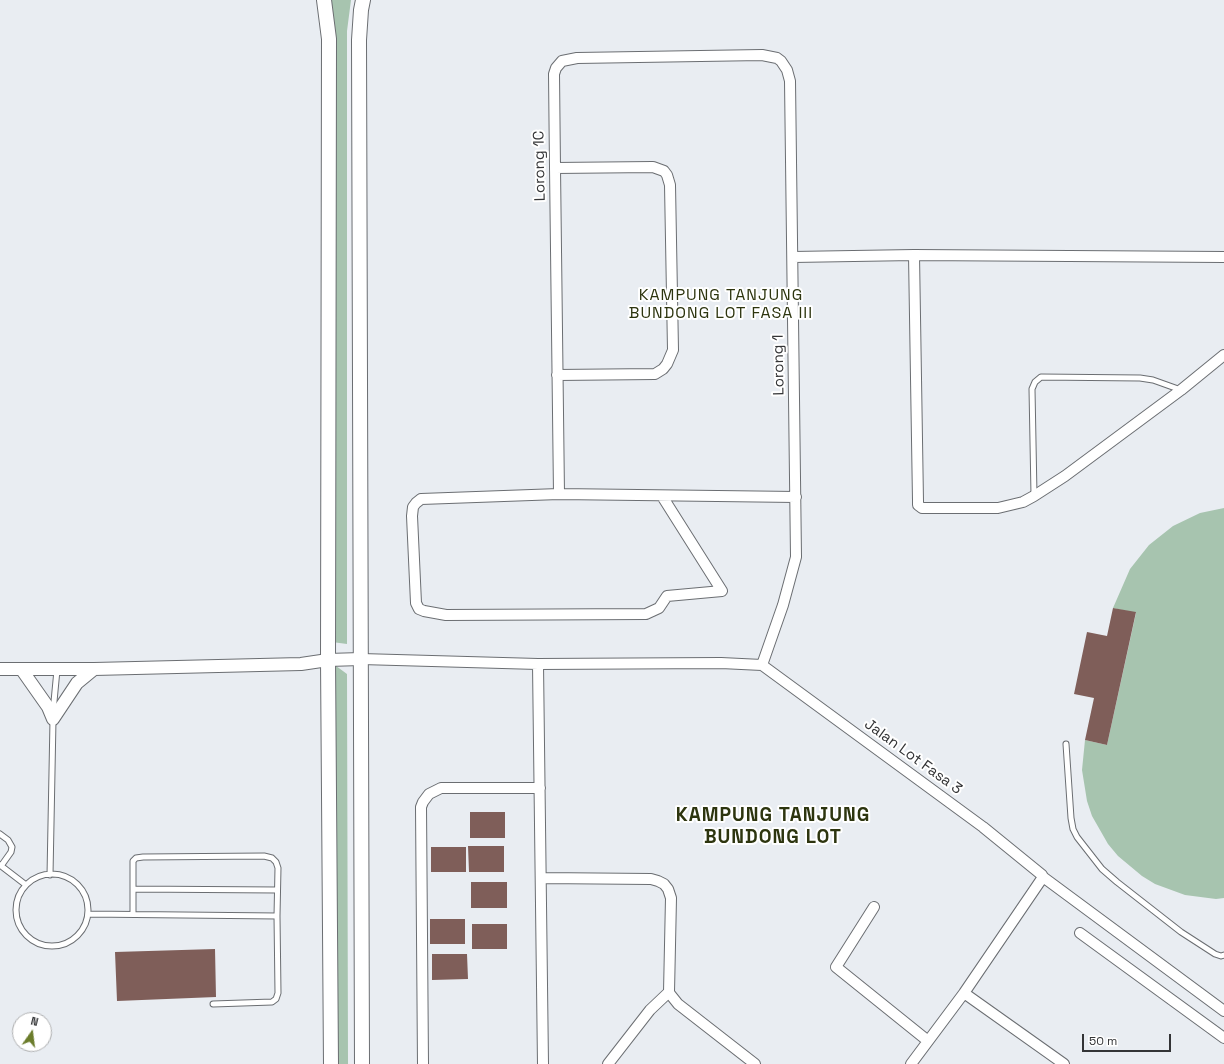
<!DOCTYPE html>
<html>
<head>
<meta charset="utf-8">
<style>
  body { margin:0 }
  #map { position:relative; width:1224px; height:1064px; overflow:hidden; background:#e9edf2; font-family:"Space Grotesk",sans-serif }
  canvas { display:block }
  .north { position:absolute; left:12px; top:1012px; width:40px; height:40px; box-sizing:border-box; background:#fff; border:1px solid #adaeaf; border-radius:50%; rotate:14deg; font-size:11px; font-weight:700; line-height:16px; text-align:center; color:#333436 }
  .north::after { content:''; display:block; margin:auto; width:14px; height:18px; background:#6b7c2b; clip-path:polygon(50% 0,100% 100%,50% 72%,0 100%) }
  .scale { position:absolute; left:1082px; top:1034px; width:89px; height:18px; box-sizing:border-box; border:2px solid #333436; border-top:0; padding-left:5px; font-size:12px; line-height:14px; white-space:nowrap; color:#333436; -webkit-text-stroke:3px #fff; paint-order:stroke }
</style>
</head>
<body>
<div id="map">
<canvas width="1224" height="1064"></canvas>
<div class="north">N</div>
<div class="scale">50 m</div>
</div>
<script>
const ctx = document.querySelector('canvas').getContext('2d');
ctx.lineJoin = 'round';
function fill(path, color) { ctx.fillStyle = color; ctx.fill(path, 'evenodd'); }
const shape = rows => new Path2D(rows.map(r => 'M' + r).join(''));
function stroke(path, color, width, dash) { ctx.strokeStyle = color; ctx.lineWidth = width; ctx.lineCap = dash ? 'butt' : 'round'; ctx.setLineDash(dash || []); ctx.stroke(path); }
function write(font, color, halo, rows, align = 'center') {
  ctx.font = font + ' "Space Grotesk",sans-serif'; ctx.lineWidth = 4; ctx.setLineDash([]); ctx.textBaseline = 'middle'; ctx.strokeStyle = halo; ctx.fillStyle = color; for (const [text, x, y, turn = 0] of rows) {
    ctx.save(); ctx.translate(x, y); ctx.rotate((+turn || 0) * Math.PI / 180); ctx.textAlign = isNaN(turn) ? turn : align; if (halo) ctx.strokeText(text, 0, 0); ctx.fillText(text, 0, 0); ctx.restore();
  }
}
fill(shape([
  [326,0,351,0,347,31,347,644,332,642],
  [1224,508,1224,898,1216,899,1185,895,1155,884,1142,876,1118,856,1108,844,1092,816,1087,801,1082,770,1085,740,1107,745,1136,613,1113,608,1130,569,1149,545,1173,526,1200,513],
  [332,663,347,674,348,1064,332,1064]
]), '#a7c4af');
fill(shape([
  [1113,608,1136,612,1107,745,1085,740,1094,698,1074,694,1087,632,1107,636],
  [470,812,505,812,505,838,470,838],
  [468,846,504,846,504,872,469,872],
  [431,847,466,847,466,872,431,872],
  [471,882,507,882,507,908,471,908],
  [430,919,465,919,465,944,430,944],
  [472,924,507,924,507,949,472,949],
  [215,949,216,997,117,1001,115,952],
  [432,954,467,954,468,979,432,980]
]), '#7f5e59');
const service = shape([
  [1034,495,1032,389,1035,382,1041,377,1140,378,1153,380,1181,390],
  [53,712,57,670],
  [1066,744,1071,818,1073,829,1077,837,1102,869,1117,882,1181,932,1215,954,1221,956,1224,955],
  [0,834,8,840,12,847,11,852,1,866],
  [0,865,26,885],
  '16 910a36 36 0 1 1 72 0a36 36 0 1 1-72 0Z',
  [50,875,53,720],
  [133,889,277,890],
  [88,914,277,916],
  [133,914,133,861,136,858,143,857,264,856,272,858,276,862,278,868,277,916,278,993,276,999,272,1002,213,1004]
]);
const minor = shape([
  [555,168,653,167,664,171,667,175,670,185,673,350,667,364,663,369,655,374,557,375],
  [914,255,918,501,918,505,922,508,998,508,1023,502,1034,496,1065,476,1181,390,1224,355],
  [793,257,914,255,1224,257],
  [559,494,555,168,554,74,556,68,562,61,577,58,762,55,777,58,781,61,787,70,790,81,796,557,783,605,762,665],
  [662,496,722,591,667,596,659,608,646,614,446,615,424,611,419,609,416,603,412,516,413,507,416,503,421,499,559,494,796,497],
  [361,659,538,664,721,663,762,665],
  [538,664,543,1064],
  [762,665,983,827,1042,875,1043,877,1224,1011],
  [541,878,651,879,658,881,664,884,668,889,671,898,669,992,670,994,678,1004,755,1064],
  [874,907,836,967,928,1041],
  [1080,933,1224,1038],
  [964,993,1064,1064],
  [423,1064,421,807,423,802,429,794,441,788,540,788],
  [608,1064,650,1010,669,992],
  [911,1064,964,993,1043,877]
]);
const tertiary = shape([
  [0,669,94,669,301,664,328,660,361,659],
  [22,670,48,707,53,719],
  [53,719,77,683,94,669]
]);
const secondary = shape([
  [324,0,329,39,328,660,331,1064],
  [362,1064,359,40,361,10,363,0]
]);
stroke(service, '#6b6e72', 7);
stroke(minor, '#6b6e72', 12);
stroke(tertiary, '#6b6e72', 14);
stroke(secondary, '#6b6e72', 16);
stroke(service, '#fff', 5);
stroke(minor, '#fff', 10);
stroke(tertiary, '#fff', 12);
stroke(secondary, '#fff', 14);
write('15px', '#333436', '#fff', [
  ["Lorong 1C",540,166,-91],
  ["Lorong 1",779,365,-91],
  ["Jalan Lot Fasa 3",913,757,36]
]);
ctx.letterSpacing = '1px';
write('16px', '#2d350f', '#fff', [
  ["KAMPUNG TANJUNG",721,296],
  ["BUNDONG LOT FASA III",721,314]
]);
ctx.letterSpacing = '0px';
ctx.letterSpacing = '1px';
write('bold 19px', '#2d350f', '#fff', [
  ["KAMPUNG TANJUNG",773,816],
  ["BUNDONG LOT",773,838]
]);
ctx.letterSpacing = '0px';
</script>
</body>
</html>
